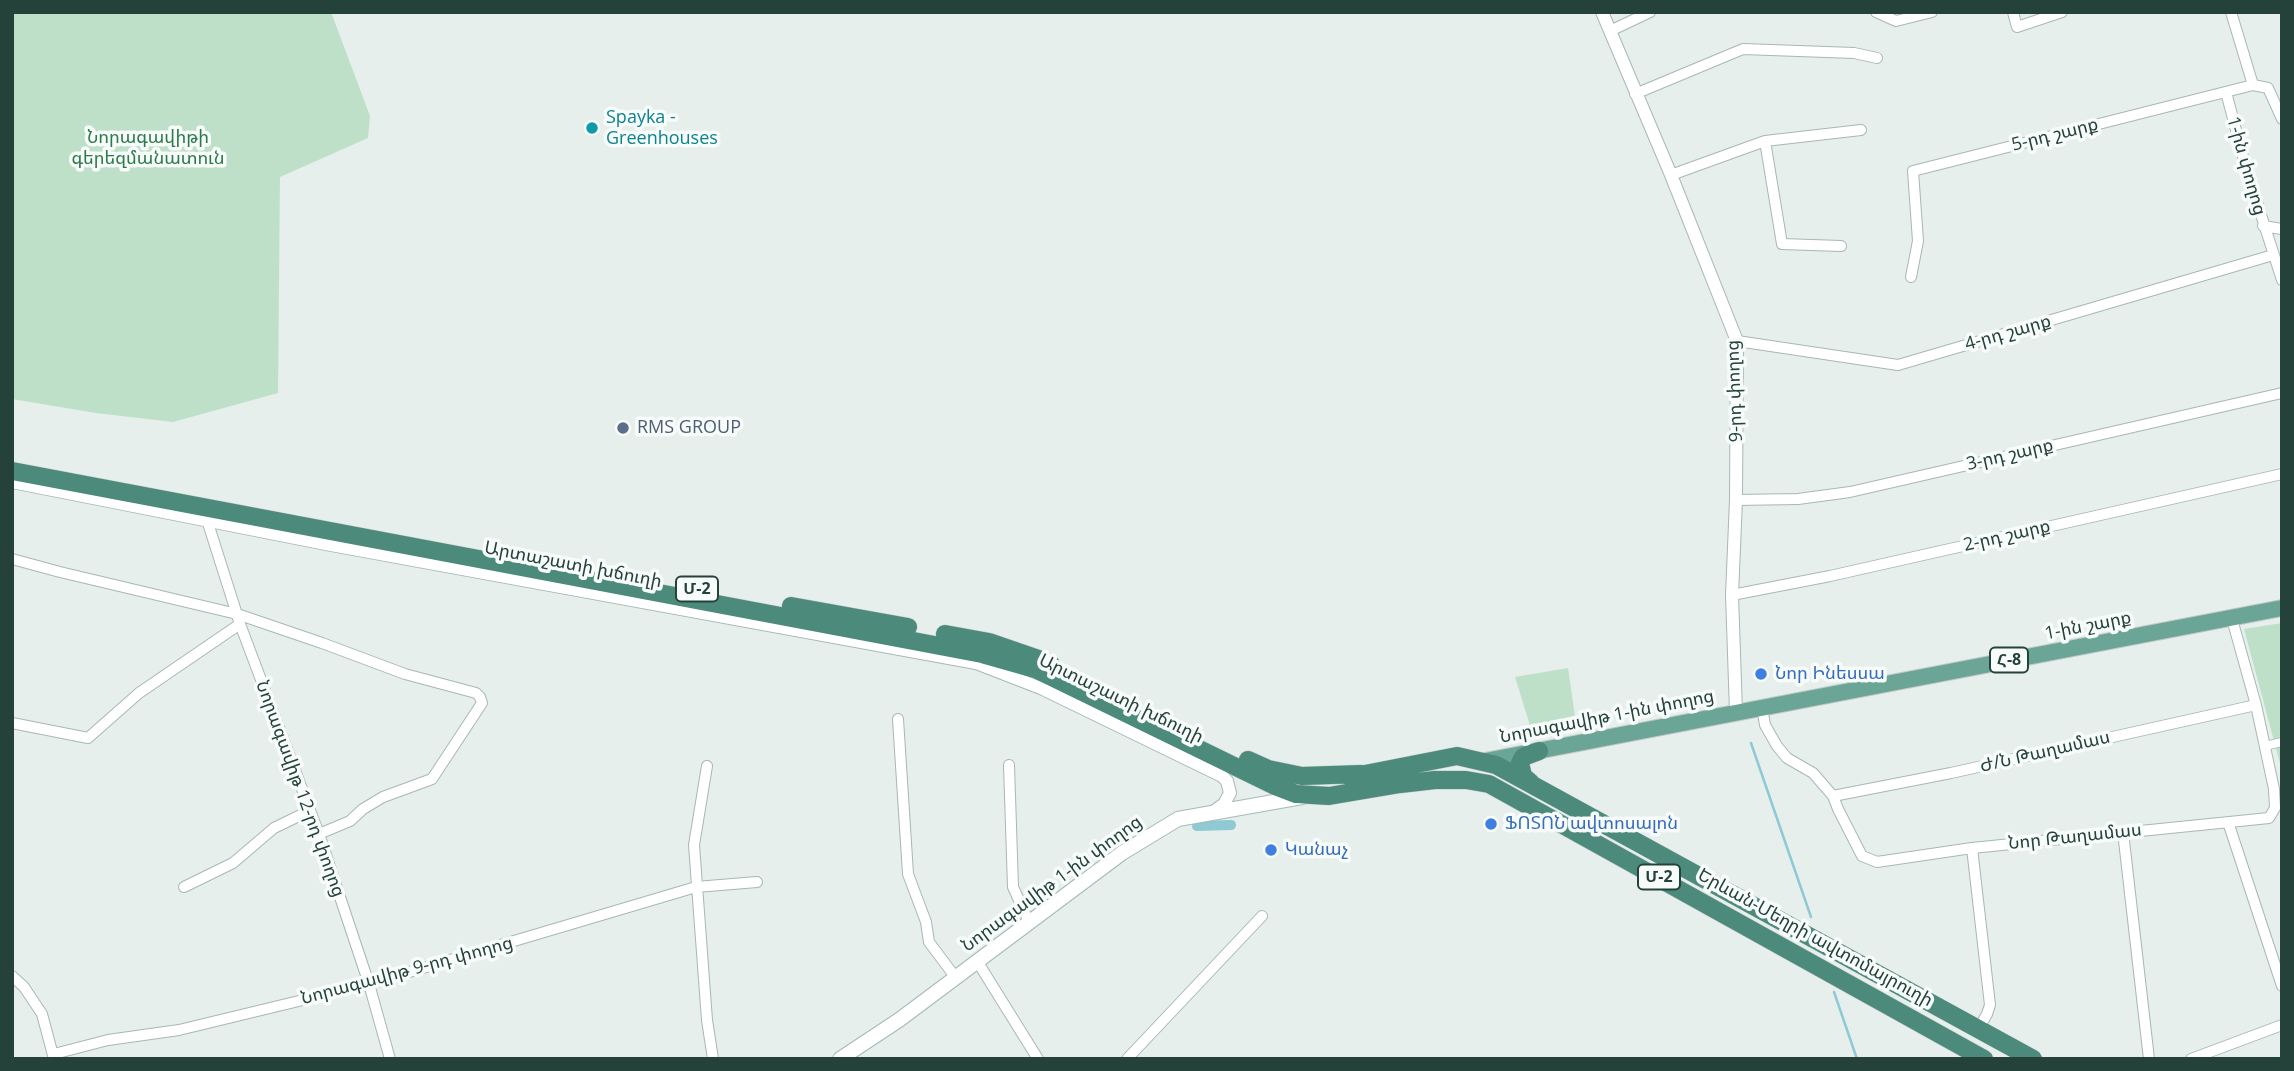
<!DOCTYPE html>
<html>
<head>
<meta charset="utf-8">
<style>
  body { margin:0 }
  #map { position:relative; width:2294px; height:1071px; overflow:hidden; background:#e6efeb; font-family:"Open Sans",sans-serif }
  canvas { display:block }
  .frame { position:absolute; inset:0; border:14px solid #24423a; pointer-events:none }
</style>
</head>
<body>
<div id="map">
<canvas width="2294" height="1071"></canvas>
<div class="frame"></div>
</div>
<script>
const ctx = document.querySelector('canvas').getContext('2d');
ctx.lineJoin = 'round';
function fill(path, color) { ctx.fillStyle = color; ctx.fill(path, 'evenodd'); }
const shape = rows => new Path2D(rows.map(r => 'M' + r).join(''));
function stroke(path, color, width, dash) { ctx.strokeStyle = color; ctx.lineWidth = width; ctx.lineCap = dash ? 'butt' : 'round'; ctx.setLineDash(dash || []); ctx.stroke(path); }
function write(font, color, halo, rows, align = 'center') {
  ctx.font = font + ' "Open Sans","Noto Sans Armenian",sans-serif'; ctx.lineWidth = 7; ctx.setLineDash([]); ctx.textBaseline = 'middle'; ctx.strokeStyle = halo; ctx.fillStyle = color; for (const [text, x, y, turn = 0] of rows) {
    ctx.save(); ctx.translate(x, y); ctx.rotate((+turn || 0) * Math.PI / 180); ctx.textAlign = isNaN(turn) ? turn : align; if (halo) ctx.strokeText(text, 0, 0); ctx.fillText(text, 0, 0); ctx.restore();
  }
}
fill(shape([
  [12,12,331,12,370,116,368,138,280,177,278,393,173,422,96,413,12,399],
  [2282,623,2282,771,2244,629],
  [1568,668,1576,723,1532,732,1515,677]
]), '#bfe0c8');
stroke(shape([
  [1751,743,1811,917],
  [1834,992,1857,1059]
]), '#8ec9d4', 2.5);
stroke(shape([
  [1197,826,1231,825]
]), '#8ec9d4', 10);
const pedestrian = shape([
  [2265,746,2282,742]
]);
const minor = shape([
  [1876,12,1896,21,1932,12],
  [2013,12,2017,27,2062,12],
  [2231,12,2253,85],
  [1610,31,1650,12],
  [2226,92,2246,168,2282,280],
  [1635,94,1743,49,1854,53,1877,58],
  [1765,141,1861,130],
  [1671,175,1765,141,1782,244,1841,246],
  [2263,226,2282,229],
  [1911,277,1918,241,1913,171,2253,85,2268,88,2282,119],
  [1737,341,1898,365,2273,255],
  [1736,500,1798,499,1850,492,2282,393],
  [207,520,240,624,319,834,369,984,390,1059],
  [12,559,60,572,237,614,322,643,405,674,476,693,480,697,482,703,432,779,383,797,363,809,350,821,319,834],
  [1732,595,1830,576,2282,474],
  [1762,707,1765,725,1777,746,1787,758,1813,773,1833,796,1838,809,1862,856,1877,862,1972,848,2269,818,2275,808,2274,789,2256,705,2232,619],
  [898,719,908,874,926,922,929,942,956,978],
  [12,723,88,738,139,693,240,624],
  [1009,765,1013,887,1029,922],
  [707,766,694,845,707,1020,713,1059],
  [1833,796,1951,773,2256,705],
  [2228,822,2282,986],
  [2123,832,2149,1059],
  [1972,848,1990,1005,1987,1014,1979,1028],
  [184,887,233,863,274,828,309,811],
  [977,961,1038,1059],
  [12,976,24,987,42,1014,54,1059],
  [54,1054,108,1040,179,1030,369,984,696,887,757,882],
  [1127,1059,1262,916],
  [2191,1059,2282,1025]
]);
const tertiary = shape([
  [1602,12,1671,175,1737,341,1736,500,1732,595,1736,712],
  [12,482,331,545,976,663,1043,689,1222,776,1227,781,1230,793,1224,804,1213,812]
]);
const secondary = shape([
  [840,1059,899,1020,1122,853,1178,819,1302,797]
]);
const primary = shape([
  [1485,761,2282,608]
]);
const trunk = shape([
  [12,471,982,654,1035,669,1275,786,1296,794,1329,796,1400,784,1435,780,1466,780,1489,784,1984,1059],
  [791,606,908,627],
  [945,634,989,642,1050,663],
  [1248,760,1268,769,1302,776,1361,774],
  [1350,777,1457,756,1496,765,2033,1059],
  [1531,783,1523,776,1520,763,1523,757,1539,751]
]);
stroke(pedestrian, '#a8b8b2', 10);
stroke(minor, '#a8b8b2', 12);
stroke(tertiary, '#a8b8b2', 14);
stroke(secondary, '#a4bbb3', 16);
stroke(primary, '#c2cac8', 18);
stroke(trunk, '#c2cac8', 19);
stroke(pedestrian, '#fff', 8);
stroke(minor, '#fff', 10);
stroke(tertiary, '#fff', 12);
stroke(secondary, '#fff', 14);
stroke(primary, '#6aa596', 16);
stroke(trunk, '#4c8a7c', 18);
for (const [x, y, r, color] of [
  [592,128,7,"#0f9aa8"],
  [623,428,7,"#5c6f8a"],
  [1761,674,7,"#3f7fe0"],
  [1491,824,7,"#3f7fe0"],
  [1271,850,7,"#3f7fe0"]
]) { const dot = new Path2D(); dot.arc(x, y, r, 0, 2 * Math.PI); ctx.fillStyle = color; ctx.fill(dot); stroke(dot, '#f7fbf9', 2.5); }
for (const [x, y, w] of [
  [697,589,42],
  [2009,660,38],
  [1659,877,42]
]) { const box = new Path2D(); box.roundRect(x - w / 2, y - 12.5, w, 25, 5); ctx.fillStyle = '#f7fbf9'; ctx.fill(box); stroke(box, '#24423a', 2); }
write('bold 16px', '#24423a', null, [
  ["Մ-2",697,589],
  ["Հ-8",2009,660],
  ["Մ-2",1659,877]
]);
write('18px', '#0d838f', '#f7fbf9', [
  ["Spayka -",606,118],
  ["Greenhouses",606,139]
], 'left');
write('18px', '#24423a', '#f7fbf9', [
  ["5-րդ շարք",2055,135,-14],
  ["1-ին փողոց",2246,166,74],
  ["4-րդ շարք",2008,333,-16],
  ["9-րդ փողոց",1735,391,-92],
  ["3-րդ շարք",2010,455,-13],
  ["2-րդ շարք",2007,536,-13],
  ["Արտաշատի խճուղի",573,565,11],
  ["1-ին շարք",2088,626,-11],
  ["Արտաշատի խճուղի",1121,699,26],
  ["Նորագավիթ 1-ին փողոց",1607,717,-11],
  ["Ժ/Ն Թաղամաս",2045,752,-13],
  ["Նորագավիթ 12-րդ փողոց",300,789,70],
  ["Նոր Թաղամաս",2075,837,-6],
  ["Նորագավիթ 1-ին փողոց",1052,884,-36],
  ["Երևան-Մեղրի ավտոմայրուղի",1815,938,29],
  ["Նորագավիթ 9-րդ փողոց",407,971,-15]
]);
write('18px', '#2d7a4b', '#f7fbf9', [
  ["Նորագավիթի",148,138],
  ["գերեզմանատուն",148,159]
]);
write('18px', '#4e5e75', '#f7fbf9', [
  ["RMS GROUP",637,428]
], 'left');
write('18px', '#366cbe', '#f7fbf9', [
  ["Նոր Ինեսսա",1775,674],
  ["ՖՈՏՈՆ ավտոսալոն",1505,824],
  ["Կանաչ",1285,850]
], 'left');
</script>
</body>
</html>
